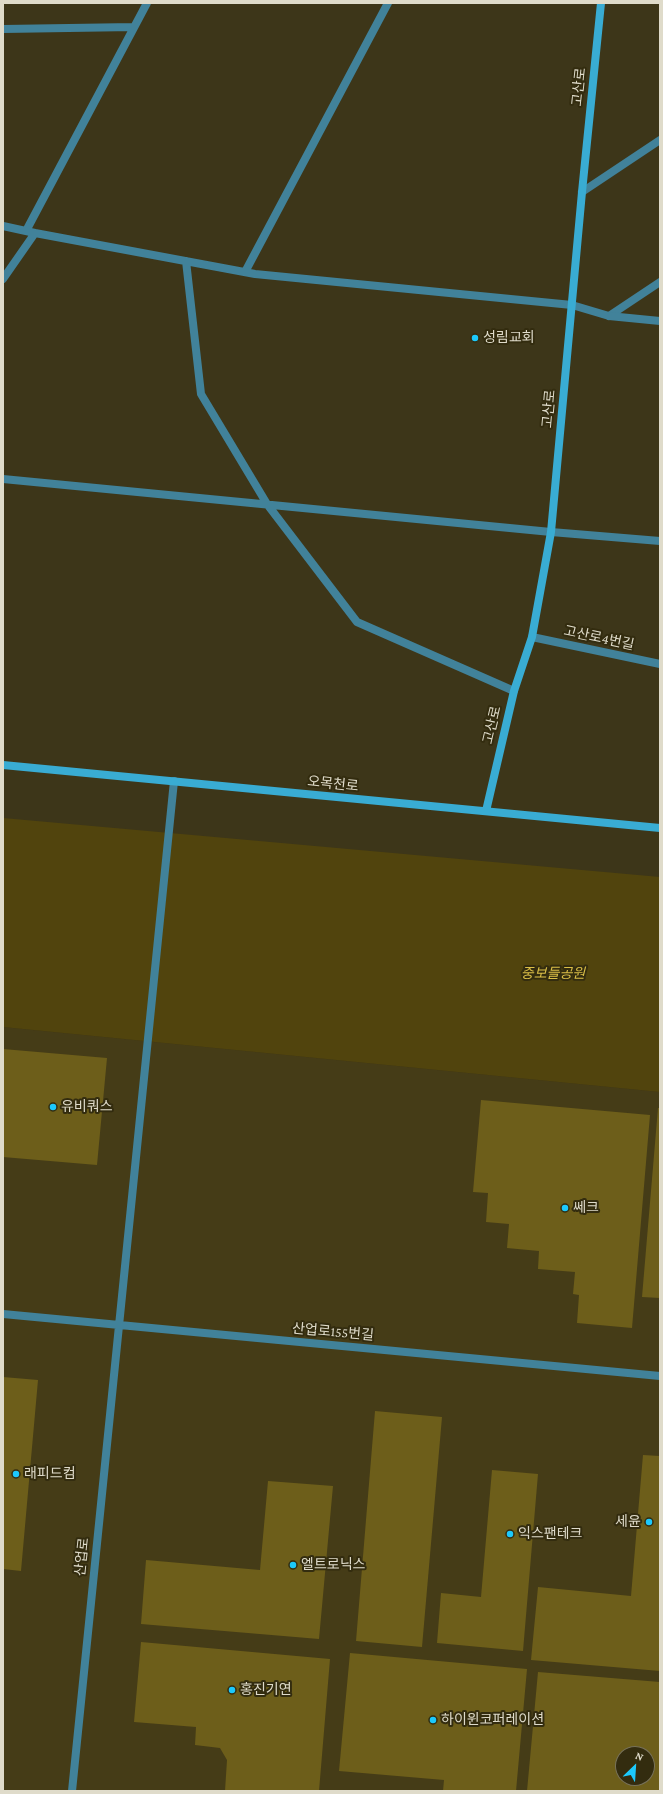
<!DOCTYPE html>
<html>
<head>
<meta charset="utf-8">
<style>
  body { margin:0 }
  #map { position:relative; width:663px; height:1794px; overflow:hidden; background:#3d3619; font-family:"Crimson Pro",serif }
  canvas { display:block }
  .frame { position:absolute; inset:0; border:4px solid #dfdbca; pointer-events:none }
  .north { position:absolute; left:615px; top:1746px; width:40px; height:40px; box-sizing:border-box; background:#332c0f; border:1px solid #78725a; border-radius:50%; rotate:25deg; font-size:11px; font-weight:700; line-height:16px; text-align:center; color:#dfdbca }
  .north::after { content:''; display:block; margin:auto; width:14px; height:18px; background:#1cc9fc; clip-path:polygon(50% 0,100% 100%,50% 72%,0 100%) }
</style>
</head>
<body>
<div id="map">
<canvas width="663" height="1794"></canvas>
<div class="frame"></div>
<div class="north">N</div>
</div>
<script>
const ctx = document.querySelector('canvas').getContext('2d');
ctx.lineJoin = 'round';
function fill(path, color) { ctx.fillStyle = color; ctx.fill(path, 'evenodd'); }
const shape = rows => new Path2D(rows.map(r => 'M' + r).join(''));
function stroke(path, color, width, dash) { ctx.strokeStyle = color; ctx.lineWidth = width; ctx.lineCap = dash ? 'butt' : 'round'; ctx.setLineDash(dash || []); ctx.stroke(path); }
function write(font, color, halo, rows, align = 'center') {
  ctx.font = font + ' "Crimson Pro","Noto Sans KR",serif'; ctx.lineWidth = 4; ctx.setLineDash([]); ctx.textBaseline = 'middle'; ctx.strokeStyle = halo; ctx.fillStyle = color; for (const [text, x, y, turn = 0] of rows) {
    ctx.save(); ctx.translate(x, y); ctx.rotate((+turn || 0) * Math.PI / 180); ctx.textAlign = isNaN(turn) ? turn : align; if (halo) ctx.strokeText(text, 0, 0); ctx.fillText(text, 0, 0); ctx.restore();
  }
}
fill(shape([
  [3,1027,660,1092,660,1791,3,1791],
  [623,1754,647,1754,647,1778,623,1778]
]), '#453c17');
fill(shape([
  [3,818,660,877,660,1092,3,1027]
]), '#51440d');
fill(shape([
  [3,1049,107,1058,97,1165,3,1157],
  [481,1100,650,1115,632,1328,577,1323,579,1295,573,1294,575,1272,538,1269,539,1251,507,1248,509,1224,486,1222,488,1193,473,1192],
  [658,1108,660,1108,660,1298,642,1297],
  [3,1377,38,1380,21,1571,3,1569],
  [375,1411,442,1417,422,1647,356,1641],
  [643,1455,660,1456,660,1671,531,1660,538,1587,631,1596],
  [492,1470,538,1474,523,1651,437,1643,441,1593,481,1597],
  [268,1481,333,1486,319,1639,141,1624,146,1560,260,1570],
  [141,1642,330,1659,319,1791,225,1791,227,1760,220,1748,195,1745,196,1727,134,1722],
  [350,1653,527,1669,516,1791,443,1791,444,1780,339,1771],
  [538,1672,660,1682,660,1791,527,1791],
  [623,1754,647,1754,647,1778,623,1778]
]), '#6d5e1a');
stroke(shape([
  [582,192,660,140],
  [609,316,660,282]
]), '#41829a', 8);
stroke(shape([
  [3,29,134,27],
  [3,226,35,233,3,279],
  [26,231,147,3],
  [35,233,255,274,572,305,609,316,660,321],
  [186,261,201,394,267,504,357,622,514,691],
  [245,272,388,3],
  [3,479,551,532,660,541],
  [532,637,660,664],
  [3,1314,660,1376],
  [72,1791,174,781]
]), '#41829a', 8);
stroke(shape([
  [3,765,660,828],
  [486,811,514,691,532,637,551,532,582,192,601,3]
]), '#39acd3', 8);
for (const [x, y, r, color] of [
  [475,338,4,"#1cc9fc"],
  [53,1107,4,"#1cc9fc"],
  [565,1208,4,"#1cc9fc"],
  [16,1474,4,"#1cc9fc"],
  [649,1522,4,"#1cc9fc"],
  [510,1534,4,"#1cc9fc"],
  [293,1565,4,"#1cc9fc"],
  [232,1690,4,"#1cc9fc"],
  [433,1720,4,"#1cc9fc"]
]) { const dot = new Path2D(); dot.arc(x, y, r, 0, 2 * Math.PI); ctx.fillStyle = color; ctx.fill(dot); stroke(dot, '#332c0f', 1.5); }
write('14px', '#dfdbca', '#332c0f', [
  ["고산로",579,87,-84],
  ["고산로",549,409,-85],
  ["고산로4번길",599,638,12],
  ["고산로",492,725,-77],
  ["오목천로",333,784,6],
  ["산업로155번길",333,1332,5],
  ["산업로",82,1557,-84]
]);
write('14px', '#dfdbca', '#332c0f', [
  ["성림교회",483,338],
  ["유비쿼스",61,1107],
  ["쎄크",573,1208],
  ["래피드컴",24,1474],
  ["세윤",641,1522,"right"],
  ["익스팬테크",518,1534],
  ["엘트로닉스",301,1565],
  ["홍진기연",240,1690],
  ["하이윈코퍼레이션",441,1720]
], 'left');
write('italic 14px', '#dabe47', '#332c0f', [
  ["중보들공원",553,974]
]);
</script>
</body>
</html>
